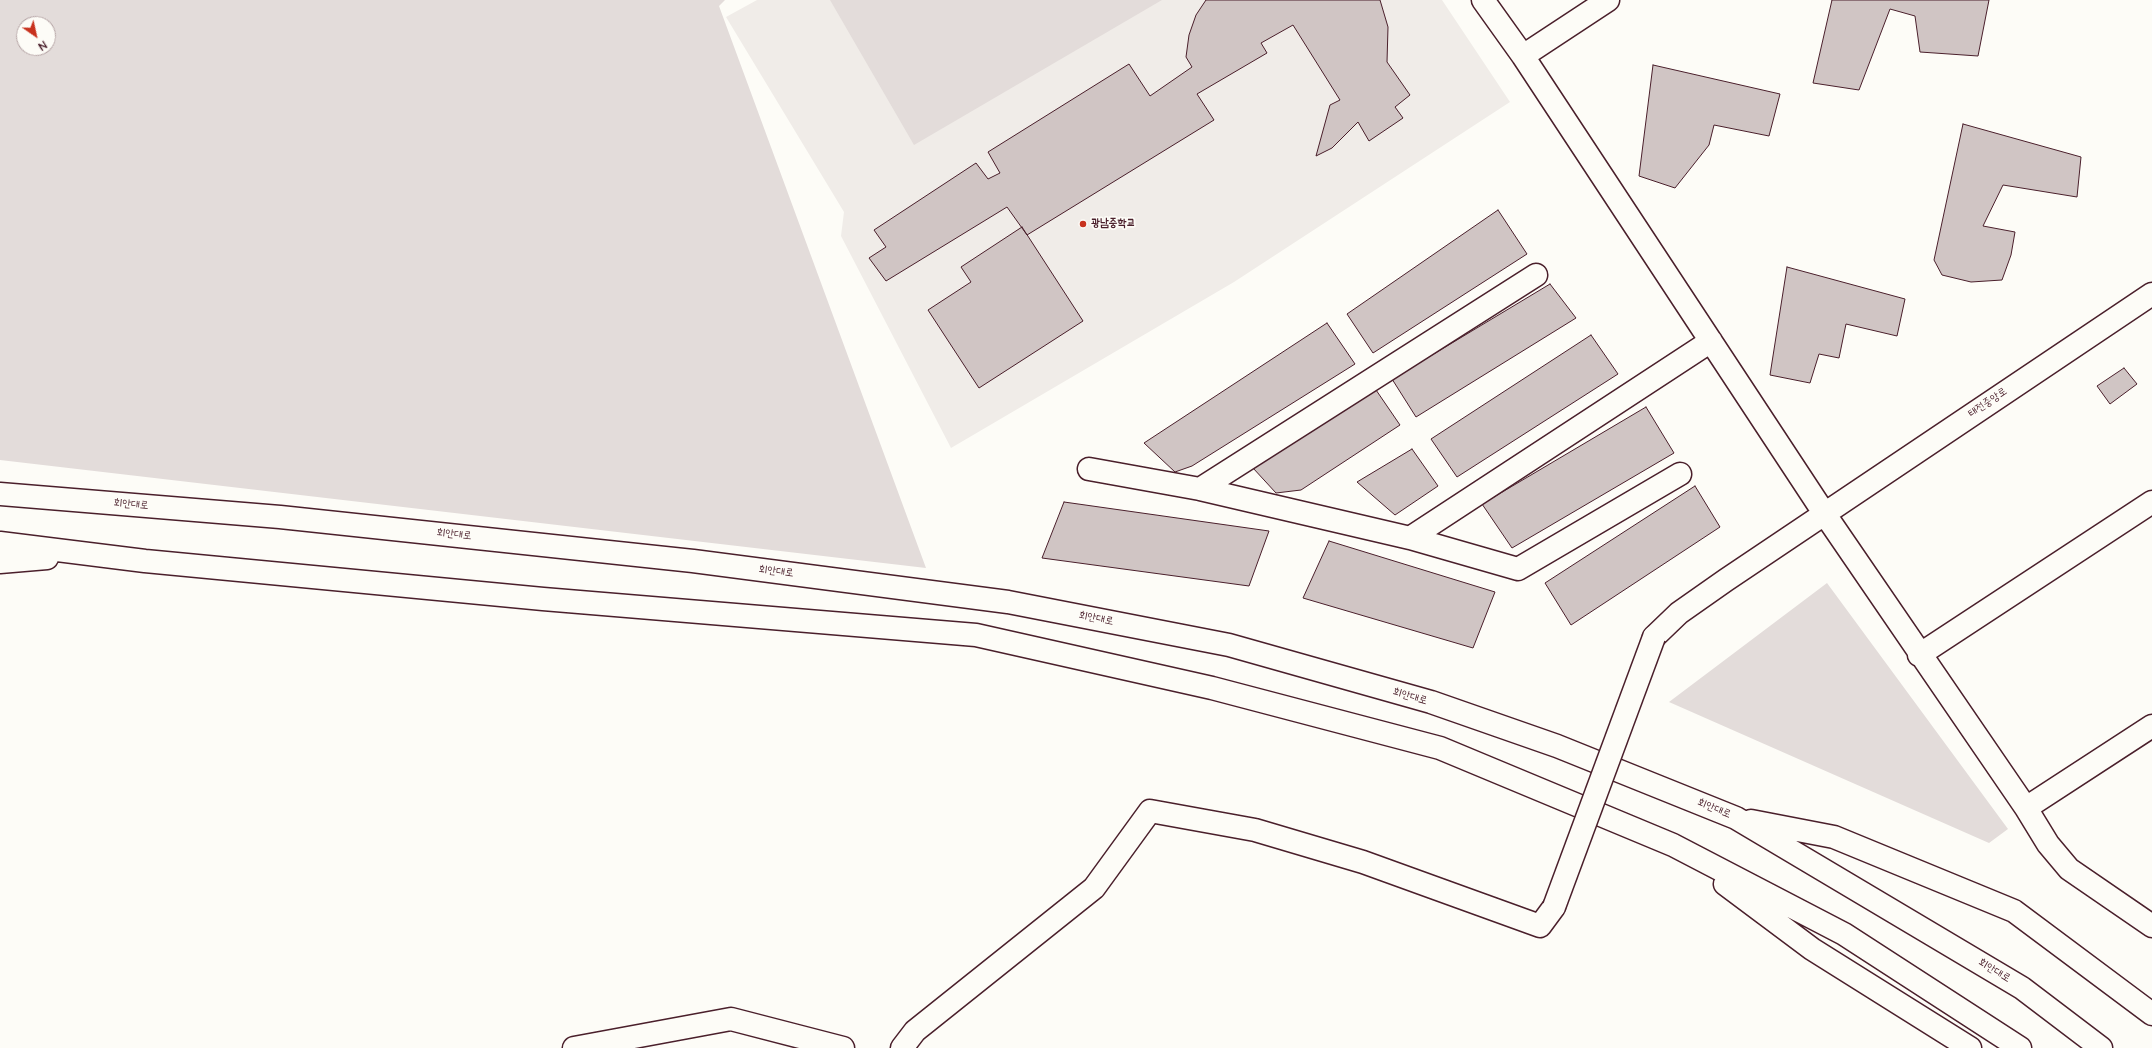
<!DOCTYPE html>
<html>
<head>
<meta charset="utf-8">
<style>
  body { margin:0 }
  #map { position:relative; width:2152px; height:1048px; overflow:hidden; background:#fdfcf7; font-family:"Architects Daughter",sans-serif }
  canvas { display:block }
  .north { position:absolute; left:16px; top:16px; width:40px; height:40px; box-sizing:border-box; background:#fdfcf7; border:1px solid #b5a4a5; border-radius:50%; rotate:146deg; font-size:11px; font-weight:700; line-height:16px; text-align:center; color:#4a1f2b }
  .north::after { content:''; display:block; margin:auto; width:14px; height:18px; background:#c8321e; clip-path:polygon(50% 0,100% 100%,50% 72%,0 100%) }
</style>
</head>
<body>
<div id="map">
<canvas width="2152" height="1048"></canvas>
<div class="north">N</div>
</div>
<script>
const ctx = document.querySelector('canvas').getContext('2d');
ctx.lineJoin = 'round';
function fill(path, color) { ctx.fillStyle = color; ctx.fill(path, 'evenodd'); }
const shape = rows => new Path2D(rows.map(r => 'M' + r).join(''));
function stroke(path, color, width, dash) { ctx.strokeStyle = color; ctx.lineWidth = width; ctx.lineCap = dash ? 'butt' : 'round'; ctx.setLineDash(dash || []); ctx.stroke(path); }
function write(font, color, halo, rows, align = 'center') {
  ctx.font = font + ' "Architects Daughter","Poor Story",sans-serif'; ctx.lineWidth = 3.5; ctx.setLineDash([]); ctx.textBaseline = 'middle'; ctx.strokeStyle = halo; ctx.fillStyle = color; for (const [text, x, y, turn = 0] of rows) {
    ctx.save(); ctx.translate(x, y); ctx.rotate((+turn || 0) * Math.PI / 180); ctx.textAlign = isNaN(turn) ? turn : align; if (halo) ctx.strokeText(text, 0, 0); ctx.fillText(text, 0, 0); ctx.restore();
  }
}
fill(shape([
  [757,0,1442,0,1510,102,1234,282,951,448,841,236,844,212,726,17]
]), '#f0ece8');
fill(shape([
  [0,0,725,0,719,6,926,568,0,460],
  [24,24,48,24,48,48,24,48],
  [830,0,1162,0,914,145],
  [1827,583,2008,829,1989,843,1669,702]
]), '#e3dcda');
const building = shape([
  [1206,0,1380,0,1388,27,1387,62,1410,95,1395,107,1403,118,1369,141,1358,122,1332,148,1316,156,1330,105,1340,100,1293,25,1261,43,1267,53,1197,94,1214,120,1027,235,1007,207,886,281,869,258,886,247,874,230,976,163,988,179,1000,173,988,152,1129,64,1150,96,1192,67,1186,57,1189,35,1196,15,1206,0],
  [1832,0,1989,0,1978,56,1920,52,1915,16,1890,9,1859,90,1813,83,1832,0],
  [1653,65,1780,94,1769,136,1714,125,1709,145,1675,188,1639,176,1653,65],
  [1963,124,2081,157,2077,197,2003,185,1983,226,2015,232,2011,255,2002,280,1971,282,1942,275,1934,260,1963,124],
  [1498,210,1527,254,1373,353,1347,314,1498,210],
  [1022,227,1083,321,979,388,928,310,971,282,961,267,1022,227],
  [1787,267,1905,299,1897,336,1846,324,1839,358,1819,354,1810,383,1770,375,1787,267],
  [1550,284,1576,318,1416,417,1392,379,1550,284],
  [1327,323,1355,364,1192,466,1175,472,1144,443,1327,323],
  [1591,335,1618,374,1457,477,1431,439,1591,335],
  [2124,368,2137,384,2110,404,2097,386,2124,368],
  [1374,387,1400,425,1301,490,1276,493,1253,468,1374,387],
  [1646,407,1674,453,1512,548,1482,504,1646,407],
  [1412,449,1438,486,1395,515,1357,482,1412,449],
  [1695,486,1720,527,1571,625,1545,583,1695,486],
  [1064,502,1269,531,1249,586,1042,558,1064,502],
  [1329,541,1495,592,1473,648,1303,598,1329,541]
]);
fill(building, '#d0c5c4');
stroke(building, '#4a1f2b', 1);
const street = shape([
  [1483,0,1523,56,1824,513,2026,808,2048,844,2069,869,2152,926],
  [1523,56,1608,0],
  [1089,469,1200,489,1410,538,1711,341],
  [1200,489,1536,275],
  [1410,538,1518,569,1680,474],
  [1654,637,1679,613,1726,580,2152,294],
  [1919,655,2152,502],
  [2026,808,2152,726],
  [574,1048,731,1019,843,1048],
  [902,1048,915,1031,1094,888,1150,811,1255,830,1363,862,1540,926,1554,907]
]);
const highway = shape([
  [0,494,280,517,693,561,1008,602,1229,645,1431,702,1557,746,1736,818,2022,988,2101,1048],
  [0,543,145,561,543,599,976,635,1212,688,1440,748,1673,845,1844,934,2020,1048],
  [0,562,47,558],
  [1751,821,1834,837,2014,911,2152,1014],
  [1725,884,1812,949,1970,1048]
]);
stroke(street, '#4a1f2b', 25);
stroke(highway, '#4a1f2b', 25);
stroke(street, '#fdfcf7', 22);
stroke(highway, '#fdfcf7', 22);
const streetBridge = shape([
  [1554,907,1654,637]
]);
stroke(streetBridge, '#4a1f2b', 25, []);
stroke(streetBridge, '#fdfcf7', 22);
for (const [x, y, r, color] of [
  [1083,224,4,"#c8321e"]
]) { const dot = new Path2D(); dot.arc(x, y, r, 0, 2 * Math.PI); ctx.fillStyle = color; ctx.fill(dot); stroke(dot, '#fdfcf7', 1.5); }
write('bold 11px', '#4a1f2b', '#fdfcf7', [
  ["광남중학교",1091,224]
], 'left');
write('11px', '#4a1f2b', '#fdfcf7', [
  ["태전중앙로",1988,403,-34],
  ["회안대로",131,505,5],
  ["회안대로",454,535,6],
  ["회안대로",776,572,7],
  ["회안대로",1096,619,11],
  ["회안대로",1410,697,16],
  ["회안대로",1714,809,22],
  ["회안대로",1994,971,31]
]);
</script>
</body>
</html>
